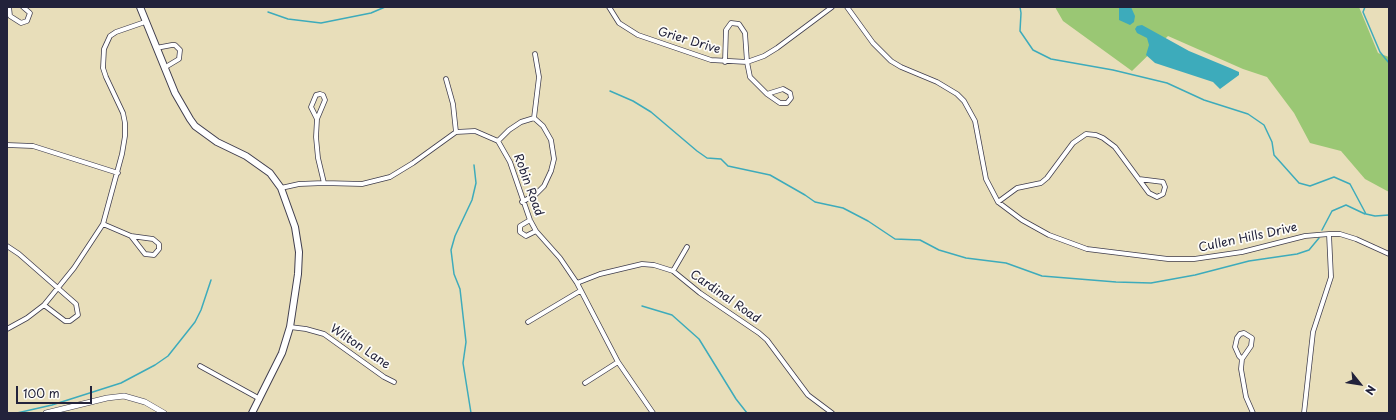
<!DOCTYPE html>
<html>
<head>
<meta charset="utf-8">
<style>
  body { margin:0 }
  #map { position:relative; width:1396px; height:420px; overflow:hidden; background:#e8deba; font-family:"Playpen Sans",sans-serif }
  canvas { display:block }
  .frame { position:absolute; inset:0; border:8px solid #22223b; pointer-events:none }
  .north { position:absolute; left:1340px; top:364px; width:40px; height:40px; -webkit-text-stroke:3px #fdfcf7; paint-order:stroke; rotate:120deg; font-size:11px; font-weight:700; line-height:16px; text-align:center; color:#22223b }
  .north::after { content:''; display:block; margin:auto; width:14px; height:18px; background:#22223b; clip-path:polygon(50% 0,100% 100%,50% 72%,0 100%) }
  .scale { position:absolute; left:16px; top:386px; width:76px; height:18px; box-sizing:border-box; border:2px solid #22223b; border-top:0; padding-left:5px; font-size:12px; line-height:14px; white-space:nowrap; color:#22223b; -webkit-text-stroke:3px #fdfcf7; paint-order:stroke }
</style>
</head>
<body>
<div id="map">
<canvas width="1396" height="420"></canvas>
<div class="frame"></div>
<div class="north">N</div>
<div class="scale">100 m</div>
</div>
<script>
const ctx = document.querySelector('canvas').getContext('2d');
ctx.lineJoin = 'round';
function fill(path, color) { ctx.fillStyle = color; ctx.fill(path, 'evenodd'); }
const shape = rows => new Path2D(rows.map(r => 'M' + r).join(''));
function stroke(path, color, width, dash) { ctx.strokeStyle = color; ctx.lineWidth = width; ctx.lineCap = dash ? 'butt' : 'round'; ctx.setLineDash(dash || []); ctx.stroke(path); }
function write(font, color, halo, rows, align = 'center') {
  ctx.font = font + ' "Playpen Sans",sans-serif'; ctx.lineWidth = 3.5; ctx.setLineDash([]); ctx.textBaseline = 'middle'; ctx.strokeStyle = halo; ctx.fillStyle = color; for (const [text, x, y, turn = 0] of rows) {
    ctx.save(); ctx.translate(x, y); ctx.rotate((+turn || 0) * Math.PI / 180); ctx.textAlign = isNaN(turn) ? turn : align; if (halo) ctx.strokeText(text, 0, 0); ctx.fillText(text, 0, 0); ctx.restore();
  }
}
fill(shape([
  [1055,7,1359,7,1378,53,1389,57,1389,192,1365,179,1341,151,1310,143,1294,113,1267,77,1243,69,1168,36,1132,71,1063,21]
]), '#9ac774');
fill(shape([
  [1119,7,1131,7,1135,16,1134,22,1130,25,1119,20],
  [1142,25,1189,51,1230,68,1239,72,1239,75,1220,89,1213,82,1155,63,1146,55,1149,45,1147,38,1137,33,1135,29,1137,26]
]), '#3dabbb');
stroke(shape([
  [1020,7,1021,13,1020,31,1033,50,1051,59,1113,70,1167,83,1204,100,1248,114,1264,125,1272,142,1274,155,1299,183,1310,186,1334,177,1350,184,1366,214,1375,216,1389,215],
  [1365,7,1363,12,1380,52,1389,63],
  [268,12,288,19,321,23,371,13,385,7],
  [610,91,633,101,651,112,697,151,707,158,721,159,728,166,770,175,805,195,815,202,843,208,868,221,895,239,920,240,939,250,966,258,1006,263,1042,276,1116,282,1151,283,1195,275,1249,261,1297,254,1309,250,1319,238],
  [1322,230,1332,211,1346,205,1365,214],
  [642,306,672,315,699,339,736,399,747,413],
  [17,413,52,405,121,383,155,365,168,356,195,322,201,310,211,280],
  [471,413,463,363,466,342,460,289,454,274,451,250,455,236,472,200,476,183,474,165]
]), '#3dabbb', 1.5);
const minor = shape([
  [9,7,10,16,21,23,27,21,30,13,23,7],
  [609,7,619,23,638,35,711,60,747,62,764,56,777,48,832,7],
  [847,7,873,43,891,61,901,67,937,82,957,94,964,101,975,121,986,179,998,202,1022,220,1049,235,1087,249,1168,259,1194,259,1242,252,1305,236,1329,234,1340,234,1356,239,1389,254],
  [156,48,172,45,175,45,180,50,179,59,164,68],
  [725,62,726,30,731,23,739,24,745,33,747,62,750,77,767,94,780,103,787,103,791,98,790,93,783,89,767,94],
  [446,79,453,104,456,132],
  [534,118,539,77,535,54],
  [317,119,311,107,316,95,320,94,323,95,325,100,317,119,316,137,318,158,324,183],
  [498,141,509,130,521,122,534,118,543,126,551,140,554,159,551,171,544,186,536,194,522,202],
  [7,145,33,146,118,173],
  [281,188,299,184,324,183,362,184,390,177,413,163,456,132,475,131,498,141,510,162,530,220,536,231,560,258,577,283,618,362,653,413],
  [998,202,1017,188,1041,183,1047,178,1073,143,1086,134,1096,135,1103,138,1115,147,1149,193,1157,197,1163,194,1165,187,1163,182,1139,179],
  [530,220,520,226,520,232,526,236,536,231],
  [103,224,131,236,145,254,154,255,159,249,159,244,153,239,131,236],
  [7,246,19,254,76,304,78,315,70,321,65,321,44,305],
  [673,271,687,247],
  [577,283,600,274,642,264,654,265,673,271,700,293,759,333,767,340,808,395,832,413],
  [528,322,580,291],
  [290,327,306,329,324,334,384,377,394,382],
  [7,329,27,318,44,305,74,268,103,224,122,154,125,136,125,123,123,113,106,77,103,68,104,49,110,36,116,32,145,22],
  [1242,359,1239,356,1235,347,1237,338,1240,334,1244,333,1252,338,1251,346,1242,359,1241,369,1246,397,1253,413],
  [200,366,260,399],
  [585,383,618,362],
  [1304,413,1313,332,1331,277,1329,234]
]);
const tertiary = shape([
  [46,413,107,398,124,396,145,402,164,413]
]);
const secondary = shape([
  [140,7,175,93,190,119,195,126,217,142,246,156,270,173,281,188,295,227,299,252,298,274,290,327,282,353,252,413]
]);
stroke(minor, '#403e4e', 5.5);
stroke(tertiary, '#403e4e', 6);
stroke(secondary, '#403e4e', 8);
stroke(minor, '#fff', 4);
stroke(tertiary, '#fff', 5);
stroke(secondary, '#fff', 6);
write('12px', '#22223b', '#fdfcf7', [
  ["Grier Drive",689,41,17],
  ["Robin Road",528,185,70],
  ["Cullen Hills Drive",1248,238,-12],
  ["Cardinal Road",725,297,35],
  ["Wilton Lane",360,347,34]
]);
</script>
</body>
</html>
